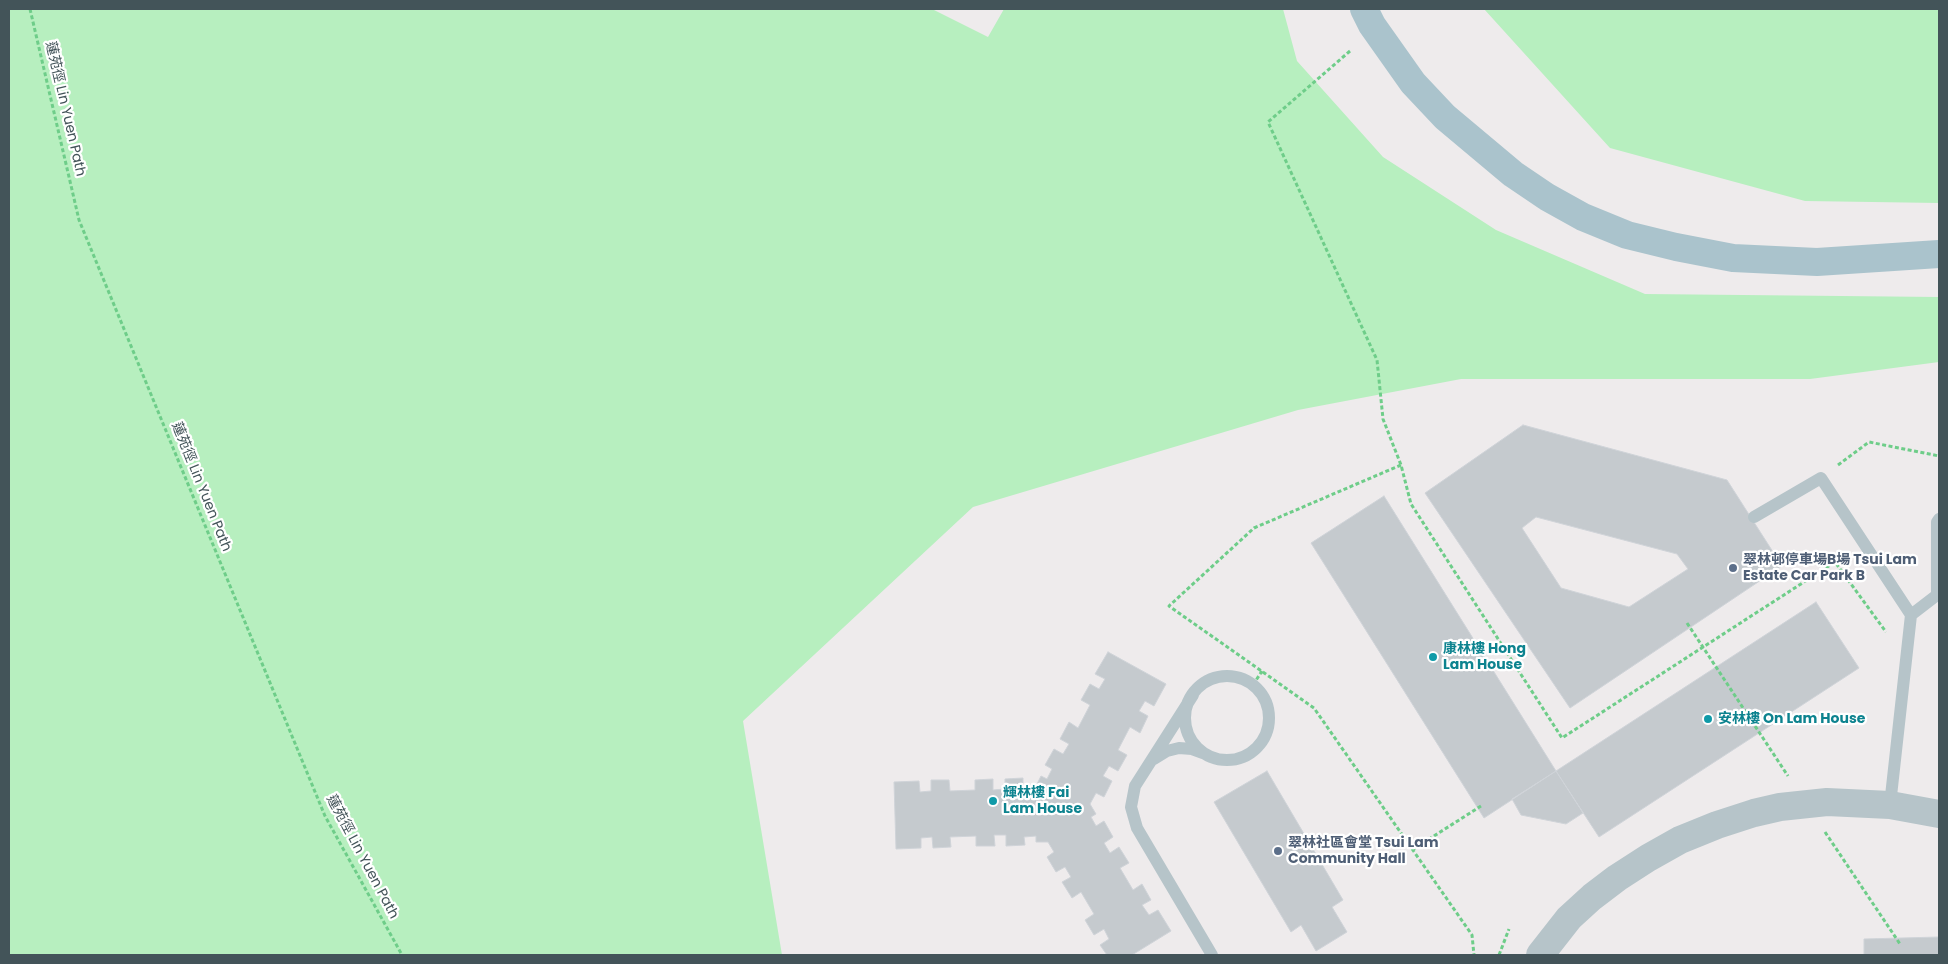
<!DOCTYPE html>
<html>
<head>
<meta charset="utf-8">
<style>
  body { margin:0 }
  #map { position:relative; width:1948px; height:964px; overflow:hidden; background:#eeebec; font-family:Poppins,sans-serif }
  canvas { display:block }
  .frame { position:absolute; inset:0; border:10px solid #435459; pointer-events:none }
</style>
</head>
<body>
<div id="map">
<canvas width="1948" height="964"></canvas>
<div class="frame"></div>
</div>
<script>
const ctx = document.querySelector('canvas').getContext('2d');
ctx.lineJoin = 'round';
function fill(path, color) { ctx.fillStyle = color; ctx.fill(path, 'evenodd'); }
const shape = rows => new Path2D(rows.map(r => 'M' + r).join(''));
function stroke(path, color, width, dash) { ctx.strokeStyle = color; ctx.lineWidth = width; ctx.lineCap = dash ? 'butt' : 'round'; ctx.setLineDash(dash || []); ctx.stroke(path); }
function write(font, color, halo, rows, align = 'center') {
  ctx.font = font + ' Poppins,"Noto Sans TC",sans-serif'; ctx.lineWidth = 4.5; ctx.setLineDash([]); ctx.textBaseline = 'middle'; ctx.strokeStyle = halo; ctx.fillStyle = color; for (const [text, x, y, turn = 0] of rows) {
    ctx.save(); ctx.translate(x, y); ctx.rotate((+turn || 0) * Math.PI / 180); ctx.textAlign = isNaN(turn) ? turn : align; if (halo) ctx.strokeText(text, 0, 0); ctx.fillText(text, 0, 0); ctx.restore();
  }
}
fill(shape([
  [9,9,932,9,988,37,1004,9,1283,9,1297,61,1383,157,1496,230,1645,294,1939,297,1939,362,1810,379,1461,379,1298,410,973,507,743,721,782,955,9,955],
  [1484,9,1939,9,1939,203,1805,201,1610,148]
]), '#b7efbf');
const building = shape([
  [1523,425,1727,480,1782,566,1570,708,1425,493,1523,425],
  [1536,517,1677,554,1688,569,1629,607,1561,588,1522,528,1536,517],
  [1384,496,1556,771,1484,818,1311,543,1384,496],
  [1816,602,1859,668,1599,837,1556,771,1816,602],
  [1108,652,1166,684,1154,706,1145,701,1139,711,1148,716,1140,733,1130,727,1118,750,1127,755,1118,771,1109,766,1103,776,1112,781,1104,797,1096,793,1090,804,1096,814,1091,817,1096,826,1104,821,1113,837,1104,843,1110,853,1119,847,1129,863,1120,868,1133,890,1142,884,1151,900,1142,905,1149,915,1158,910,1171,931,1132,955,1107,955,1100,945,1109,939,1104,929,1094,935,1085,920,1094,914,1081,892,1072,898,1062,882,1071,877,1065,867,1056,872,1047,857,1054,852,1048,842,1036,842,1036,836,1024,837,1025,845,1006,846,1006,835,994,835,995,846,976,846,976,836,950,837,951,847,933,848,932,837,921,838,921,848,896,849,894,782,919,781,920,792,931,791,931,780,949,780,950,791,975,790,975,780,993,779,993,790,1005,789,1005,779,1023,778,1023,787,1036,786,1041,776,1047,779,1052,769,1045,765,1054,749,1063,754,1069,744,1060,739,1069,722,1078,728,1090,705,1081,700,1090,684,1099,689,1105,679,1095,674,1108,652],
  [1267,771,1343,900,1332,907,1347,932,1316,951,1301,925,1291,932,1214,802,1267,771],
  [1556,771,1583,813,1566,824,1521,815,1512,799,1556,771],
  [1939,937,1939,955,1864,955,1864,939,1939,937]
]);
fill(building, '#c5cace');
stroke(building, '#cfd3d8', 1);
stroke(shape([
  [30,9,79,220,325,816,402,955],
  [1350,51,1268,122,1377,360,1383,419,1401,465,1411,504,1562,738,1835,562,1886,632],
  [1401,465,1254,528,1169,606,1314,708,1472,935,1474,955],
  [1838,465,1869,442,1939,456],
  [1687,623,1788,776],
  [1253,685,1262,671],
  [1825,832,1900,944],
  [1412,850,1481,806],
  [1499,955,1509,929]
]), '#6ecd89', 3, [4, 2.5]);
stroke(shape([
  [1754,517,1821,478,1911,615,1890,805],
  [1911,615,1937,595,1937,522,1939,519],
  '1185 718a42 42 0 1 1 84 0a42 42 0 1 1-84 0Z',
  [1193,695,1135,786,1131,807,1137,828,1212,955],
  [1154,759,1167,751,1179,748,1192,749,1203,753]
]), '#b6c4c9', 12);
stroke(shape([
  [1540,955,1569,918,1592,897,1617,878,1648,858,1680,840,1717,825,1754,813,1780,807,1827,802,1890,805,1939,814]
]), '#b6c4c9', 28);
stroke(shape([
  [1364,9,1372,25,1413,83,1445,117,1513,174,1547,197,1583,217,1627,235,1676,247,1733,258,1817,262,1939,254]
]), '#aac3cc', 28);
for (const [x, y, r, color] of [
  [1733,568,5,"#5c6f8a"],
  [1433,657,5,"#0f9aa8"],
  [1708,719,5,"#0f9aa8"],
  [993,801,5,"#0f9aa8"],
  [1278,851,5,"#5c6f8a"]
]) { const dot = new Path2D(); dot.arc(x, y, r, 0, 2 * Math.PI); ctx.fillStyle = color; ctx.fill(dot); stroke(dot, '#fff', 2); }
write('14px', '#435459', '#fff', [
  ["蓮苑徑 Lin Yuen Path",65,109,77],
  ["蓮苑徑 Lin Yuen Path",201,487,68],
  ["蓮苑徑 Lin Yuen Path",362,857,62]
]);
write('bold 14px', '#4e5e75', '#fff', [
  ["翠林邨停車場B場 Tsui Lam",1743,560],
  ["Estate Car Park B",1743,576],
  ["翠林社區會堂 Tsui Lam",1288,843],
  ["Community Hall",1288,859]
], 'left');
write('bold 14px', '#0d838f', '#fff', [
  ["康林樓 Hong",1443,649],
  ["Lam House",1443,665],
  ["安林樓 On Lam House",1718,719],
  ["輝林樓 Fai",1003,793],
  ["Lam House",1003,809]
], 'left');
</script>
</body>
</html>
